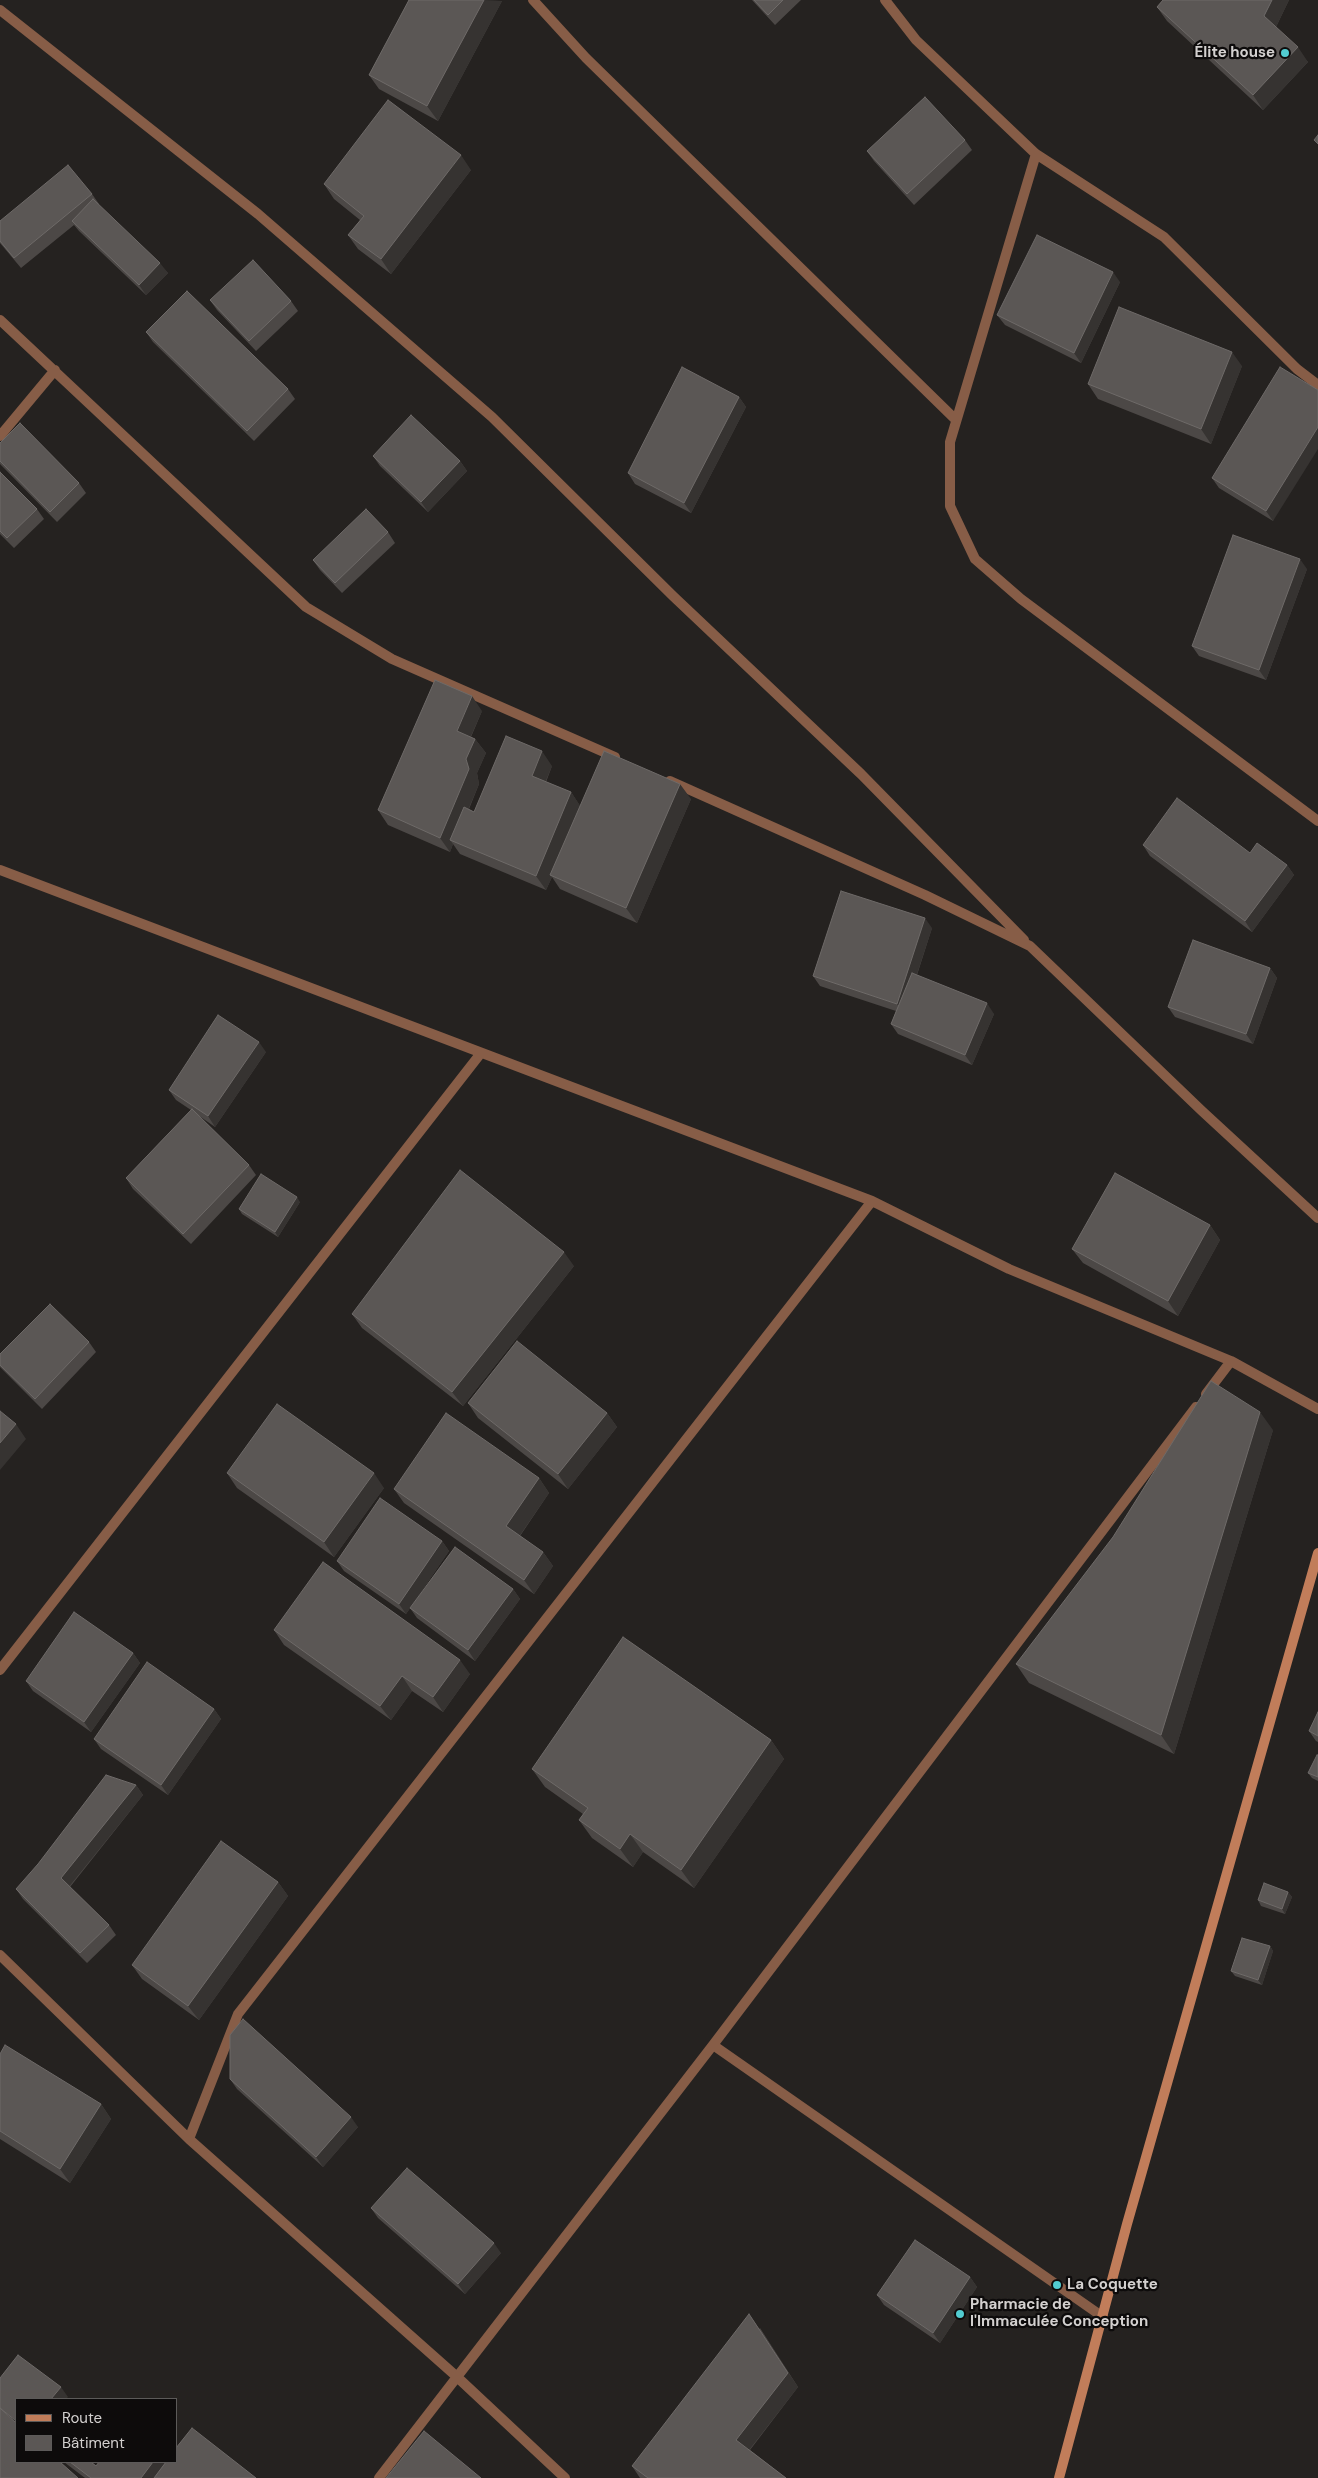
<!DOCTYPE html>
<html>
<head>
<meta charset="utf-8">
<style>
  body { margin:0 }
  #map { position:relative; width:1318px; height:2478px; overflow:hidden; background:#252220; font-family:"DM Sans",sans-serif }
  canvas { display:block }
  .legend { position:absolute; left:15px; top:2398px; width:162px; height:65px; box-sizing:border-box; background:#0d0b0b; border:1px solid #5c5a59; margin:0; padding:6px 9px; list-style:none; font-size:15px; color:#d3d0cf }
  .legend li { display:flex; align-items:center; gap:10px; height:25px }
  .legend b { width:25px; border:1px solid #5c5a59 }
</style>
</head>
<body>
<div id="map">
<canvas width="1318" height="2478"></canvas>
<ul class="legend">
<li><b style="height:6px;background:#c17d5a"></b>Route</li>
<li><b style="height:14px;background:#5b5755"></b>Bâtiment</li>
</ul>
</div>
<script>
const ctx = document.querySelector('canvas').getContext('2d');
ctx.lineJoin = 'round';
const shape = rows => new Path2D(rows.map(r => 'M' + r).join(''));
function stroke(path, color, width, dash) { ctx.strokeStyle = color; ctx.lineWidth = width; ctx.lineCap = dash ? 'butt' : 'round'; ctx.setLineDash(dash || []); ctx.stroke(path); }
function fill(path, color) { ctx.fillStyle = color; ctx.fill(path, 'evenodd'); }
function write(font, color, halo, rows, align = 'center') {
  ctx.font = font + ' "DM Sans",sans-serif'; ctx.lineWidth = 4.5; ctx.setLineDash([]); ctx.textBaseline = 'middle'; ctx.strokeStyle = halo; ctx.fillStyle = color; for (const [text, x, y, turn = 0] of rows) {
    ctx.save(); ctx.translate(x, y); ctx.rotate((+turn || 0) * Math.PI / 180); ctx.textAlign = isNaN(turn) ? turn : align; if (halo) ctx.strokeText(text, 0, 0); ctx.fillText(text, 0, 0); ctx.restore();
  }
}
stroke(shape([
  [533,0,586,58,956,420],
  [885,0,916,40,1036,154,1164,237,1297,369,1318,385],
  [0,10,258,214,492,417,673,596,861,774,1024,940],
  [1036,154,950,442,950,506,975,559,1021,599,1318,821],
  [0,320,306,607,392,659,615,757],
  [0,436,55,370],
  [670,781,925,895,1030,946,1202,1111,1318,1218],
  [0,870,872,1201,1009,1269,1231,1361,1318,1409],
  [1206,1394,1231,1361],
  [0,1670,481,1053],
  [0,1955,189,2139,456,2376,565,2478],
  [713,2045,1103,2317],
  [189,2139,238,2014,872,1201],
  [379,2478,713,2045,1196,1407]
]), '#875d47', 10);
stroke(shape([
  [1059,2478,1127,2224,1318,1553]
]), '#c17d5a', 10);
fill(shape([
  [409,0,502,1,438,121,379,89,369,75],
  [752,0,801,0,775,25],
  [1163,0,1289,0,1276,27,1308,62,1263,110,1167,21,1157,7],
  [965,140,972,150,914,205,874,161,867,151],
  [471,170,391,274,358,249,348,235,360,220,334,199,324,184],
  [92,194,99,204,98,205,168,273,146,295,79,231,74,225,21,268,0,243,0,221],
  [1120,282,1081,363,1005,325,997,315],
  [210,300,291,301,298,311,256,351,217,310],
  [146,332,288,389,295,399,254,441,153,342],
  [1242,366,1211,444,1098,399,1088,384],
  [1318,390,1273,521,1219,488,1212,478],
  [739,397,746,407,691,513,635,484,628,473],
  [0,443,79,483,86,493,57,522,0,464],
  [373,456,460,461,467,471,428,512,380,466],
  [0,472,37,509,44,519,14,548,0,534],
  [388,532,395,543,342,593,320,570,313,560],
  [1307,569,1266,680,1199,656,1192,646],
  [482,711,471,737,475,739,486,753,477,773,479,784,469,809,474,812,552,766,546,782,571,792,580,806,691,799,637,923,560,889,552,877,546,890,460,854,453,844,450,852,388,825,378,810],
  [1143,845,1250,853,1287,865,1294,875,1252,932,1150,856],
  [932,928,917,975,994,1014,972,1065,898,1034,891,1024,896,1011,820,986,813,976],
  [1270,968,1277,978,1253,1044,1175,1017,1168,1007],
  [266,1052,215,1127,195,1113,249,1165,256,1175,191,1244,133,1189,126,1178,191,1110,176,1100,169,1090],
  [300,1202,278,1237,242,1214,239,1209],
  [1210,1225,1220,1240,1178,1316,1083,1263,1072,1249],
  [574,1266,463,1406,362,1328,352,1314],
  [89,1342,96,1352,42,1409,0,1367,0,1354],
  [468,1403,607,1413,617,1427,568,1489,478,1418],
  [1273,1430,1174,1754,1029,1683,1016,1664],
  [227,1473,384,1488,334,1557,237,1488],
  [539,1478,549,1493,520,1536,543,1552,553,1566,534,1594,404,1503,394,1489],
  [442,1541,449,1551,406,1614,344,1571,337,1561],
  [513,1589,520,1599,475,1661,417,1618,410,1608],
  [274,1630,470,1674,443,1712,412,1691,391,1720,284,1645],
  [133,1653,140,1663,91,1732,33,1691,26,1681],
  [214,1709,221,1719,168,1795,101,1749,94,1739],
  [1318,1712,1318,1742,1316,1741,1309,1731],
  [771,1740,784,1759,694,1888,643,1852,633,1867,592,1838,579,1820,583,1814,545,1787,532,1769],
  [1318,1755,1318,1781,1312,1778,1308,1773],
  [136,1785,143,1795,70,1887,109,1925,116,1935,87,1963,23,1899,16,1889],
  [278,1882,288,1896,199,2020,142,1979,132,1965],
  [1288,1892,1292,1897,1285,1914,1261,1906,1258,1900],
  [1270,1946,1273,1951,1262,1985,1235,1976,1231,1971],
  [0,2054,101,2104,111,2119,70,2183,0,2139],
  [230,2079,358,2127,323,2167,237,2089],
  [371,2208,501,2253,465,2294,378,2218],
  [970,2277,977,2287,940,2343,884,2305,877,2295],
  [760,2328,798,2387,750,2450,786,2478,640,2478,632,2466],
  [64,2462,91,2462,96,2466,256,2478,85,2478]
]), '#4c4846');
fill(shape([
  [484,0,502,1,438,121,427,106],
  [1272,0,1289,0,1274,31,1264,16],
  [1298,47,1308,62,1263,110,1253,95],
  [461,155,471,170,391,274,381,259],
  [160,263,168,273,146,295,139,285],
  [1113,272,1120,282,1081,363,1074,353],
  [1232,352,1242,366,1211,444,1201,429],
  [739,397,746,407,691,513,684,503],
  [1318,427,1318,449,1273,521,1266,511],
  [460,461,467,471,428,512,421,502],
  [1300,559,1307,569,1266,680,1259,670],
  [472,696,482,711,467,745,457,731],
  [475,739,486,753,477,773,479,784,455,841,450,840,453,844,450,852,440,838,466,759],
  [542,751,552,766,542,790,532,776],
  [680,784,691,799,637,923,626,908],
  [571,792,581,807,550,875,552,877,546,890,536,876],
  [1287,865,1294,875,1252,932,1245,921],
  [925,918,932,928,904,1014,897,1004],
  [1270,968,1277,978,1253,1044,1246,1034],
  [987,1003,994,1014,972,1065,965,1055],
  [259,1042,266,1052,215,1127,208,1116],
  [297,1197,300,1202,278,1237,275,1232],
  [1210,1225,1220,1240,1178,1316,1168,1301],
  [564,1252,574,1266,463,1406,452,1392],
  [1260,1412,1273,1430,1174,1754,1161,1735],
  [607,1413,617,1427,568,1489,558,1474],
  [16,1424,26,1439,0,1470,0,1443],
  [374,1473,384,1488,334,1557,324,1542],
  [539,1478,549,1493,516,1541,506,1526],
  [442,1541,449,1551,406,1614,399,1604],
  [543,1552,553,1566,534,1594,524,1580],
  [513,1589,520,1599,475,1661,468,1650],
  [133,1653,140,1663,91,1732,84,1722],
  [460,1660,470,1674,443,1712,433,1697],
  [402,1676,412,1691,391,1720,380,1706],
  [214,1709,221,1719,168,1795,161,1785],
  [771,1740,784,1759,694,1888,681,1870],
  [136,1785,143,1795,68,1888,61,1878],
  [630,1834,643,1852,633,1867,620,1849],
  [278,1882,288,1896,199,2020,188,2006],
  [1288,1892,1292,1897,1285,1914,1282,1909],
  [1270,1946,1273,1951,1262,1985,1258,1980],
  [101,2104,111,2119,70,2183,60,2169],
  [351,2117,358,2127,323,2167,316,2157],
  [494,2243,501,2253,465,2294,458,2284],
  [970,2277,977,2287,940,2343,933,2333],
  [749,2314,798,2387,746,2454,736,2440],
  [61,2387,68,2397,66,2399,51,2399],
  [153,2462,168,2462,155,2478,141,2478]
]), '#363331');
const building = shape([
  [409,0,484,0,427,106,369,75,409,0],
  [754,0,783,0,768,15,754,0],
  [1163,0,1272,0,1264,16,1298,47,1253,95,1157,7,1163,0],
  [925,97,965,140,907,194,867,151,925,97],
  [388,100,461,155,381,259,348,235,364,216,324,184,388,100],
  [1318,135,1318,144,1314,140,1318,135],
  [68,165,92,194,14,258,0,241,0,221,68,165],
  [93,199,160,263,139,285,72,221,93,199],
  [1037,235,1113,272,1074,353,997,315,1037,235],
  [253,260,291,301,249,341,210,300,253,260],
  [187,291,288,389,247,431,146,332,187,291],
  [1119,307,1232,352,1201,429,1088,384,1119,307],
  [682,367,739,397,684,503,628,473,682,367],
  [1280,367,1318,390,1318,427,1266,511,1212,478,1280,367],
  [411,415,460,461,421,502,373,456,411,415],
  [20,423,79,483,50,512,0,461,0,443,20,423],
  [0,472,37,509,7,538,0,531,0,472],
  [366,509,388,532,335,583,313,560,366,509],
  [1233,535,1300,559,1259,670,1192,646,1233,535],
  [435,680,472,696,457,731,475,739,466,759,469,769,440,838,378,810,435,680],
  [506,736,542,751,532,776,571,792,536,876,450,840,464,807,474,812,506,736],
  [604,751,680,784,626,908,550,875,604,751],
  [1177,798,1250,853,1257,843,1287,865,1245,921,1143,845,1177,798],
  [841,891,925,918,897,1004,813,976,841,891],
  [1193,940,1270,968,1246,1034,1168,1007,1193,940],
  [912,973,987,1003,965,1055,891,1024,912,973],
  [218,1015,259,1042,208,1116,169,1090,218,1015],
  [192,1109,249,1165,183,1234,126,1178,192,1109],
  [460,1170,564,1252,452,1392,352,1314,460,1170],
  [1115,1173,1210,1225,1168,1301,1072,1249,1115,1173],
  [261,1174,297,1197,275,1232,239,1209,261,1174],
  [50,1304,89,1342,35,1399,0,1365,0,1354,50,1304],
  [517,1341,607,1413,558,1474,468,1403,517,1341],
  [1211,1381,1260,1412,1161,1735,1016,1664,1113,1537,1211,1381],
  [277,1404,374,1473,324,1542,227,1473,277,1404],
  [0,1411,16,1424,0,1443,0,1411],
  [446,1413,539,1478,506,1526,543,1552,524,1580,394,1489,446,1413],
  [380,1498,442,1541,399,1604,337,1561,380,1498],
  [455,1547,513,1589,468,1650,410,1608,455,1547],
  [323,1562,460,1660,433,1697,402,1676,380,1706,274,1630,323,1562],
  [74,1612,133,1653,84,1722,26,1681,74,1612],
  [623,1637,771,1740,681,1870,630,1834,620,1849,579,1820,588,1808,532,1769,623,1637],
  [147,1662,214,1709,161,1785,94,1739,147,1662],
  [1318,1712,1318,1736,1309,1731,1318,1712],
  [1317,1755,1318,1755,1318,1777,1308,1773,1317,1755],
  [106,1775,136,1785,61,1878,109,1925,80,1953,16,1889,38,1864,106,1775],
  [221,1841,278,1882,188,2006,132,1965,221,1841],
  [1264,1883,1288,1892,1282,1909,1258,1900,1264,1883],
  [1242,1938,1270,1946,1258,1980,1231,1971,1242,1938],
  [243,2019,351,2117,316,2157,230,2079,230,2035,243,2019],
  [5,2045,101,2104,60,2169,0,2131,0,2054,5,2045],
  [407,2168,494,2243,458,2284,371,2208,407,2168],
  [915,2240,970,2277,933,2333,877,2295,915,2240],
  [749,2314,788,2373,736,2440,786,2478,648,2478,632,2466,749,2314],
  [18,2355,61,2387,51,2399,16,2399,16,2421,0,2408,0,2378,18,2355],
  [0,2408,16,2423,16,2462,60,2462,78,2478,0,2478,0,2408],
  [192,2428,256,2478,154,2478,166,2462,176,2462,176,2448,192,2428],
  [424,2431,481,2478,386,2478,424,2431],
  [70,2462,91,2462,96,2466,99,2462,153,2462,141,2478,91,2478,70,2462]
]);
fill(building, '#5b5755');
stroke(building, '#6e6a68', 1);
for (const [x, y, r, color] of [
  [1285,53,5,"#52ccd1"],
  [1057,2285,5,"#52ccd1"],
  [960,2314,5,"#52ccd1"]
]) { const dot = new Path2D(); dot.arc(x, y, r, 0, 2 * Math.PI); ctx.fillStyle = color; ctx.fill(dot); stroke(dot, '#0d0b0b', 2); }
write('bold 15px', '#d3d0cf', '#0d0b0b', [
  ["Élite house",1275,53,"right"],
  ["La Coquette",1067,2285],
  ["Pharmacie de",970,2305],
  ["l'Immaculée Conception",970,2322]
], 'left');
</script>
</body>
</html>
